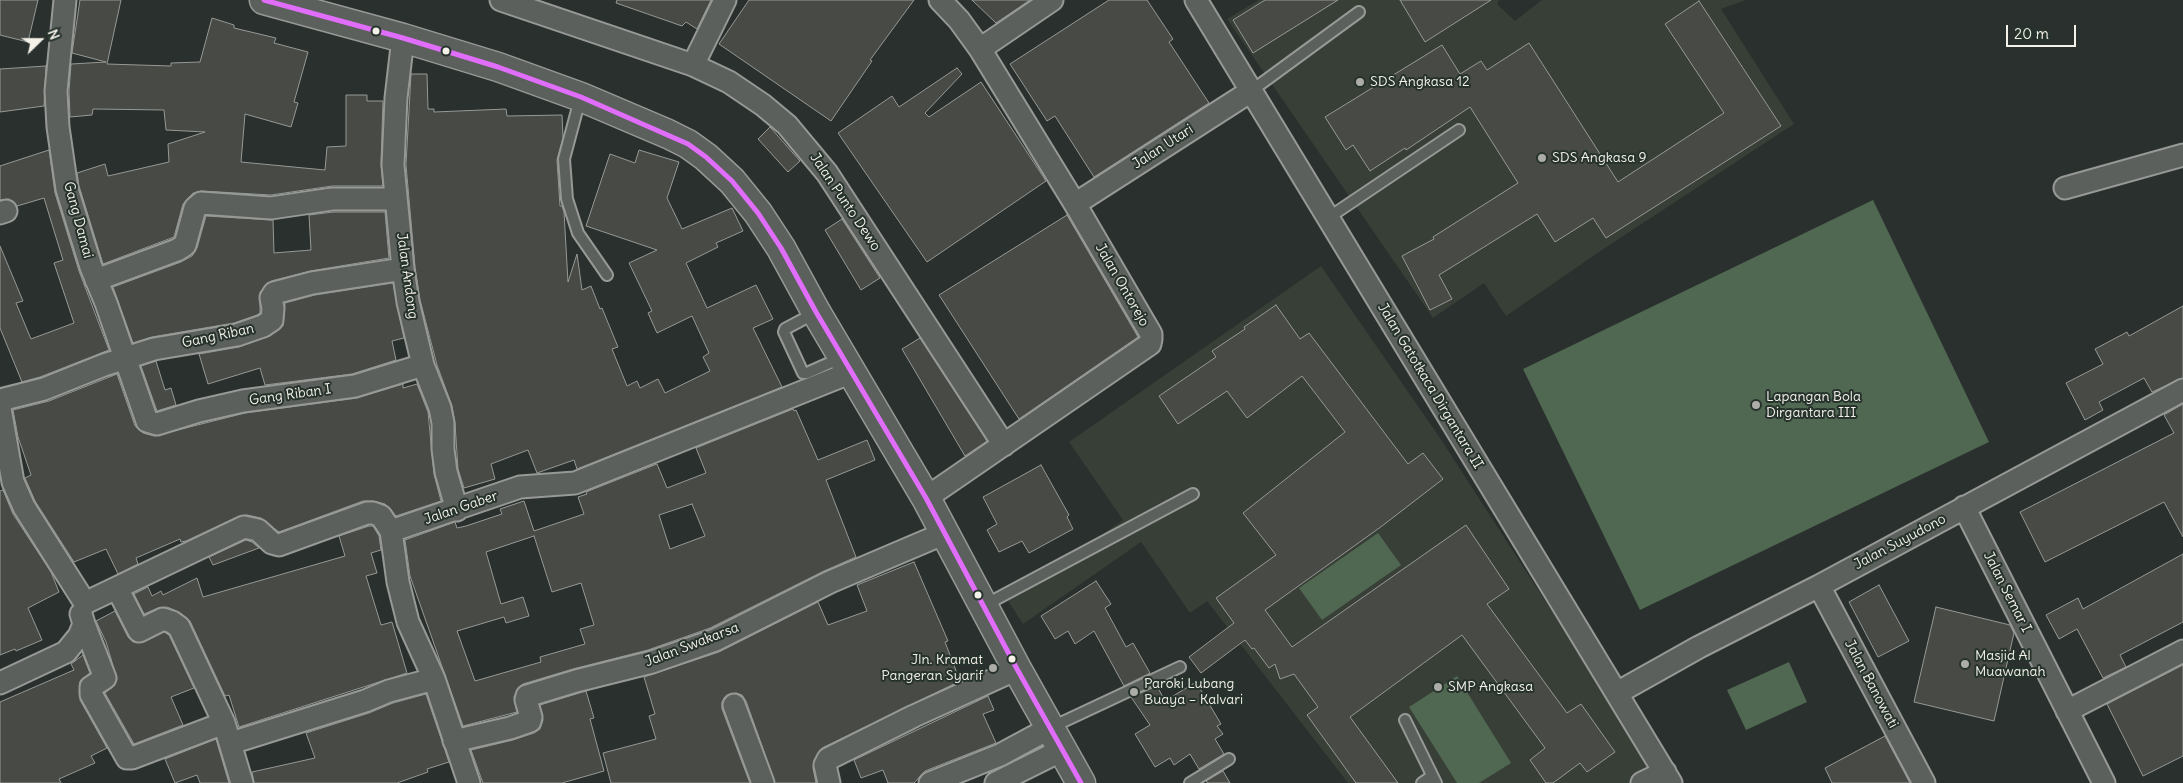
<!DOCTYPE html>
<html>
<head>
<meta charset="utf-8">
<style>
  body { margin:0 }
  #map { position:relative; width:2183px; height:783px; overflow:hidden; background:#29302d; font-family:Delius,sans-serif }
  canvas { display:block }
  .north { position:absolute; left:15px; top:15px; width:50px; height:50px; -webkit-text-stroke:4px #26332d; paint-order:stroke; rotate:68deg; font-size:14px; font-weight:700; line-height:20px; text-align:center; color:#f4f1e8 }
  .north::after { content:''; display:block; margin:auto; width:18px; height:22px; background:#f4f1e8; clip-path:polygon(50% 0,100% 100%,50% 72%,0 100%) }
  .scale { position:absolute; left:2006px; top:25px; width:70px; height:22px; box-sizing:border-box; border:2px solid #f4f1e8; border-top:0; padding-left:6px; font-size:15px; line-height:18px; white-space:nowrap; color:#f4f1e8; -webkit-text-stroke:4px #26332d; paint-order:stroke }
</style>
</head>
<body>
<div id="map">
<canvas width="2183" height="783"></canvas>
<div class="north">N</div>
<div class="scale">20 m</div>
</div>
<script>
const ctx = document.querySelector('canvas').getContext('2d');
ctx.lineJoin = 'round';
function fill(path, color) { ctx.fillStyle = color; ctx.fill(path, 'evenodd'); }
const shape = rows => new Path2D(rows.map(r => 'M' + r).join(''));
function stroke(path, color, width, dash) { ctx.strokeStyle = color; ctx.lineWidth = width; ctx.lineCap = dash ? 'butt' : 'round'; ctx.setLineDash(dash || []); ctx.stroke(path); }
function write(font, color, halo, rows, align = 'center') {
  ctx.font = font + ' Delius,sans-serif'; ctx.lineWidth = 4; ctx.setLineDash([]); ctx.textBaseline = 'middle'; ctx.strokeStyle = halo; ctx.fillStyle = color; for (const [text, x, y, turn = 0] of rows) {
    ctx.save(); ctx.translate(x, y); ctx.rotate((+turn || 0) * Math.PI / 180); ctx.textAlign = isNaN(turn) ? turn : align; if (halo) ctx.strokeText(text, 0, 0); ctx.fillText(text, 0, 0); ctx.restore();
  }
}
fill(shape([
  [1259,0,1499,0,1497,4,1515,21,1542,0,1746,0,1721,9,1794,124,1605,248,1506,316,1484,283,1433,318,1227,19],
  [1321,266,1440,438,1657,774,1638,783,1348,783,1207,601,1190,613,1141,542,1023,624,1008,601,1123,520,1069,442]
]), '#383f37');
fill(shape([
  [1873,200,1989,442,1640,610,1523,369],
  [1378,533,1401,565,1322,620,1299,588],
  [1789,662,1807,702,1746,730,1727,690],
  [1457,676,1511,763,1479,783,1457,783,1409,707]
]), '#506751');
const building = shape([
  [0,0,38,0,28,42,0,35,0,0],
  [80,0,121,0,107,64,171,66,171,63,200,62,212,18,234,25,234,28,276,38,274,43,308,52,294,102,298,103,291,127,245,114,241,162,325,170,327,147,346,146,346,95,367,95,367,101,383,101,381,164,383,186,332,186,271,195,201,191,193,193,183,204,174,237,103,264,79,186,77,173,105,164,108,176,169,162,168,144,205,132,166,130,164,110,93,109,92,115,70,117,69,91,71,64,106,62,72,53,80,0],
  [617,0,711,0,697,29,686,22,682,26,616,3,617,0],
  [749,0,914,0,870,60,872,61,831,121,719,44,749,0],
  [972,0,1030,0,996,23,972,0],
  [1109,0,1147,0,1173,39,1169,42,1209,103,1094,177,1055,116,1047,121,1010,64,1109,0],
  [1265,0,1338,0,1253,53,1233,20,1265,0],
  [1400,0,1491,0,1425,42,1400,0],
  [1699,1,1781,126,1606,238,1593,218,1555,242,1537,214,1439,275,1452,299,1430,310,1402,256,1434,239,1433,237,1518,183,1470,107,1406,150,1405,148,1370,171,1353,145,1346,150,1325,117,1442,45,1460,74,1481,61,1487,70,1529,43,1618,182,1724,113,1665,24,1699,1],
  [46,66,44,106,0,112,0,69,46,66],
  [957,68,962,74,925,113,929,117,981,82,1046,181,927,262,838,133,892,96,899,107,957,68],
  [411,74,427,74,428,109,434,109,434,112,506,109,507,116,562,115,563,138,557,160,560,206,562,206,564,212,568,282,577,254,582,290,591,286,600,309,602,308,618,347,612,349,627,386,637,381,640,388,658,379,665,393,710,371,703,357,709,353,692,316,657,333,648,313,652,311,629,263,657,250,586,226,610,154,635,163,639,150,679,162,667,198,682,229,732,208,743,231,716,243,718,247,686,263,707,308,756,285,773,319,753,328,782,387,577,469,574,460,537,473,528,450,491,464,495,479,464,488,458,469,455,423,452,406,437,365,420,300,415,267,406,165,411,74],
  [770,127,800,161,788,172,758,139,770,127],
  [49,150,55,193,79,271,109,350,40,377,22,382,0,328,0,246,23,301,16,303,31,339,74,323,54,263,63,260,44,198,17,206,9,199,0,200,0,166,49,150],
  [333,212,385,212,389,258,310,271,271,281,260,292,260,313,257,315,234,323,152,337,133,343,113,287,181,262,192,256,197,248,206,216,273,220,274,253,311,250,309,215,333,212],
  [1067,215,1138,337,1019,419,939,295,1067,215],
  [842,219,880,278,861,290,825,230,842,219],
  [393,283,404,338,392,341,396,360,352,374,265,385,260,368,208,384,199,354,239,347,270,336,283,326,285,303,315,295,393,283],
  [1276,305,1300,339,1309,333,1408,464,1423,453,1443,479,1382,526,1265,610,1292,647,1466,525,1509,589,1487,604,1567,713,1581,704,1615,752,1587,772,1580,763,1553,783,1546,783,1530,760,1545,748,1462,635,1350,717,1398,783,1356,783,1307,715,1318,707,1294,674,1280,679,1275,664,1269,668,1254,648,1252,649,1245,640,1201,673,1189,657,1234,623,1216,598,1276,555,1243,513,1345,432,1302,376,1247,418,1227,391,1178,424,1159,396,1216,357,1212,351,1245,329,1244,327,1276,305],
  [2183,306,2183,378,2152,392,2144,378,2099,402,2103,410,2085,420,2066,383,2103,364,2095,349,2127,332,2129,336,2183,306],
  [920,338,987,441,965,456,902,349,920,338],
  [156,361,165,390,171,388,176,405,157,411,141,366,156,361],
  [117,374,135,426,143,433,154,436,245,413,357,398,403,384,403,388,417,384,428,412,434,474,441,501,396,516,385,504,373,501,363,501,279,532,261,518,247,515,239,516,186,541,181,542,180,539,136,558,138,564,118,574,106,549,74,562,35,501,25,478,31,475,18,437,13,410,49,401,117,374],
  [2183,404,2183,537,2164,502,2045,562,2020,512,2174,433,2164,415,2183,404],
  [793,409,794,411,796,410,818,460,867,440,875,460,826,480,856,557,824,571,710,628,648,650,573,669,523,684,518,688,514,697,517,712,463,726,410,576,405,540,455,522,457,528,466,526,502,514,500,509,524,501,534,531,584,514,578,497,587,494,586,492,657,464,667,488,706,473,696,448,793,409],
  [692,504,705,536,670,549,659,515,692,504],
  [534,536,552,592,581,583,594,625,580,629,585,644,540,657,541,662,475,681,457,631,504,617,506,623,529,616,523,597,501,604,486,552,534,536],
  [1041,465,1069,515,1067,517,1073,529,1029,553,1022,541,999,552,987,530,997,524,983,497,1041,465],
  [3,490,13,514,51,572,59,592,28,608,42,640,16,651,15,649,0,655,0,491,3,490],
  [369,526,373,526,379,536,381,550,371,553,377,573,366,576,381,625,392,622,407,673,239,727,229,695,225,696,190,621,179,612,167,607,158,608,144,614,134,594,148,587,152,596,161,591,163,595,197,578,203,597,345,556,339,536,369,526],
  [246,540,252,542,259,548,213,565,209,557,246,540],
  [2183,554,2183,622,2120,655,2126,667,2103,678,2077,629,2059,639,2046,615,2078,598,2083,609,2183,554],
  [914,562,948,641,945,642,960,681,822,748,814,760,813,768,816,783,775,783,746,701,742,695,736,693,725,697,722,702,722,709,750,783,611,783,603,753,656,739,649,716,655,714,644,677,719,652,818,602,828,625,867,611,857,585,914,562],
  [1096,581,1111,604,1105,608,1126,647,1133,643,1150,673,1124,686,1094,631,1075,644,1068,631,1055,639,1041,616,1096,581],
  [1879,585,1909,641,1878,657,1849,602,1879,585],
  [1936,607,2010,625,2014,633,1994,721,1914,702,1936,607],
  [115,611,128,637,133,642,144,642,164,632,169,635,194,688,171,697,183,725,134,744,105,693,115,685,117,679,106,642,96,621,115,611],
  [83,655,90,673,80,681,80,700,107,748,91,756,95,763,59,779,61,783,0,783,0,702,74,670,71,664,83,655],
  [2183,665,2183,756,2143,776,2107,704,2183,665],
  [1196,682,1221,724,1217,726,1223,734,1215,739,1224,754,1199,769,1190,754,1174,765,1170,758,1155,767,1135,734,1150,725,1131,697,1157,686,1165,701,1196,682],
  [586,691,594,718,590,719,604,771,562,783,483,783,471,750,513,740,534,733,540,729,543,720,540,705,586,691],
  [426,694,449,762,427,769,428,772,397,783,254,783,252,772,315,758,306,733,369,713,393,703,426,694],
  [988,696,994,710,983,714,996,743,925,771,914,783,888,783,883,770,861,778,854,760,988,696],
  [1885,736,1910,783,1832,783,1825,768,1885,736],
  [216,739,229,783,200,783,197,775,175,783,165,759,216,739],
  [1223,771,1230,783,1208,783,1206,781,1223,771]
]);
fill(building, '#484a45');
stroke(building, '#969996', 1);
const lane = shape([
  [1251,91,1359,12],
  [580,99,564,159,567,199,578,233,607,275],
  [1328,218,1459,130],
  [815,313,785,329,784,332,803,373,807,373,843,357],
  [985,605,1193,494],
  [1405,720,1436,783],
  [1052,727,1180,667],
  [1190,783,1229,759],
  [1422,783,1432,776]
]);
const street = shape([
  [65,0,56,91,58,127,67,189,91,267,106,303,147,421,157,424,199,411,243,401,355,386,423,365],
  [501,0,693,65,729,82,763,105,787,125,827,173,1004,445],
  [1196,0,1671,783],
  [403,38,396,98,393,165,403,269,408,302,423,365,440,408,443,423,443,449,446,472,457,510],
  [980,49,1052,0],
  [693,65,725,0],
  [2065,188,2183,155],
  [1075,204,1251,91],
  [0,213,6,211],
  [96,280,177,250,185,245,195,208,201,203,271,208,332,199,395,199],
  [0,400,44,389,104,365,154,349,237,335,263,326,272,320,273,308,271,298,274,293,312,283,403,269],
  [0,408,13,482,24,507,85,603],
  [926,498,1150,344,1151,339,1151,334,1075,204,980,49,959,20,940,0],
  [1964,507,2104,783],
  [391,531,398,582,408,622,434,679,469,783],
  [1819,586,1924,783],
  [117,588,139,631,163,619,172,622,179,627,224,723,242,783],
  [85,603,244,527,258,530,272,543,279,545,367,513,373,513,381,516,391,531,520,487,575,483,852,372],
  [84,624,105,678,91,687,91,694,127,758,132,758,224,723],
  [0,683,66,652,79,636,84,624,81,614],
  [1617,693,1699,647,1819,586,2183,390],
  [734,705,763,783],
  [2067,711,2183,651],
  [454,741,510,728,530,721,531,717,526,700,527,696,576,681,652,662,715,640,830,582,945,533],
  [231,743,365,701,389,691,434,679],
  [829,783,825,765,828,759,914,716,1017,669],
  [930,783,1000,755,1050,728],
  [996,783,1062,750],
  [1642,783,1665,772]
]);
const primary = shape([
  [264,0,403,38,498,67,581,97,668,134,688,144,706,157,732,181,758,213,781,248,816,312,926,498,1017,669,1081,783]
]);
stroke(lane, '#969996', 14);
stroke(street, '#969996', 25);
stroke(primary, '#969996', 31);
stroke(lane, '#5c605c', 10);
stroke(street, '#5c605c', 21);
stroke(primary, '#5c605c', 28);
stroke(shape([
  [264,0,403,38,498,67,581,97,688,144,706,157,732,181,758,213,781,248,816,312,926,498,1017,669,1081,783]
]), '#e16dfb', 5);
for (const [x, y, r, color] of [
  [376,31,4.5,"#f4f1e8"],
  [446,51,4.5,"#f4f1e8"],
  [1360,82,5,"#adada7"],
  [1542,158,5,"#adada7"],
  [1756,405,5,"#adada7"],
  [978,595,4.5,"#f4f1e8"],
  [1012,659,4.5,"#f4f1e8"],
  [1965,664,5,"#adada7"],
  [993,668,5,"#adada7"],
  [1438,687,5,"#adada7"],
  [1134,692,5,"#adada7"]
]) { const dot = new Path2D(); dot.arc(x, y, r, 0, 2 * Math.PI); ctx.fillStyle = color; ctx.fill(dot); stroke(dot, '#26332d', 2); }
write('14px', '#f4f1e8', '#26332d', [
  ["SDS Angkasa 12",1370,82],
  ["SDS Angkasa 9",1552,158],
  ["Lapangan Bola",1766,397],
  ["Dirgantara III",1766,413],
  ["Masjid Al",1975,656],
  ["Muawanah",1975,672],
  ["Jln. Kramat",983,660,"right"],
  ["Pangeran Syarif",983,676,"right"],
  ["Paroki Lubang",1144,684],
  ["Buaya – Kalvari",1144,700],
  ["SMP Angkasa",1448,687]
], 'left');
write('14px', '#f4f1e8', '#26332d', [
  ["Jalan Utari",1163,147,-33],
  ["Jalan Punto Dewo",845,202,56],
  ["Gang Damai",78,220,75],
  ["Jalan Andong",407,276,82],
  ["Jalan Ontorejo",1122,285,60],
  ["Gang Riban",218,336,-12],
  ["Jalan Gatotkaca Dirgantara II",1430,386,59],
  ["Gang Riban I",290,395,-8],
  ["Jalan Gaber",461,508,-19],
  ["Jalan Suyudono",1900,542,-28],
  ["Jalan Semar I",2007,592,63],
  ["Jalan Swakarsa",692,645,-21],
  ["Jalan Banowati",1871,684,62]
]);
</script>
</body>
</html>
